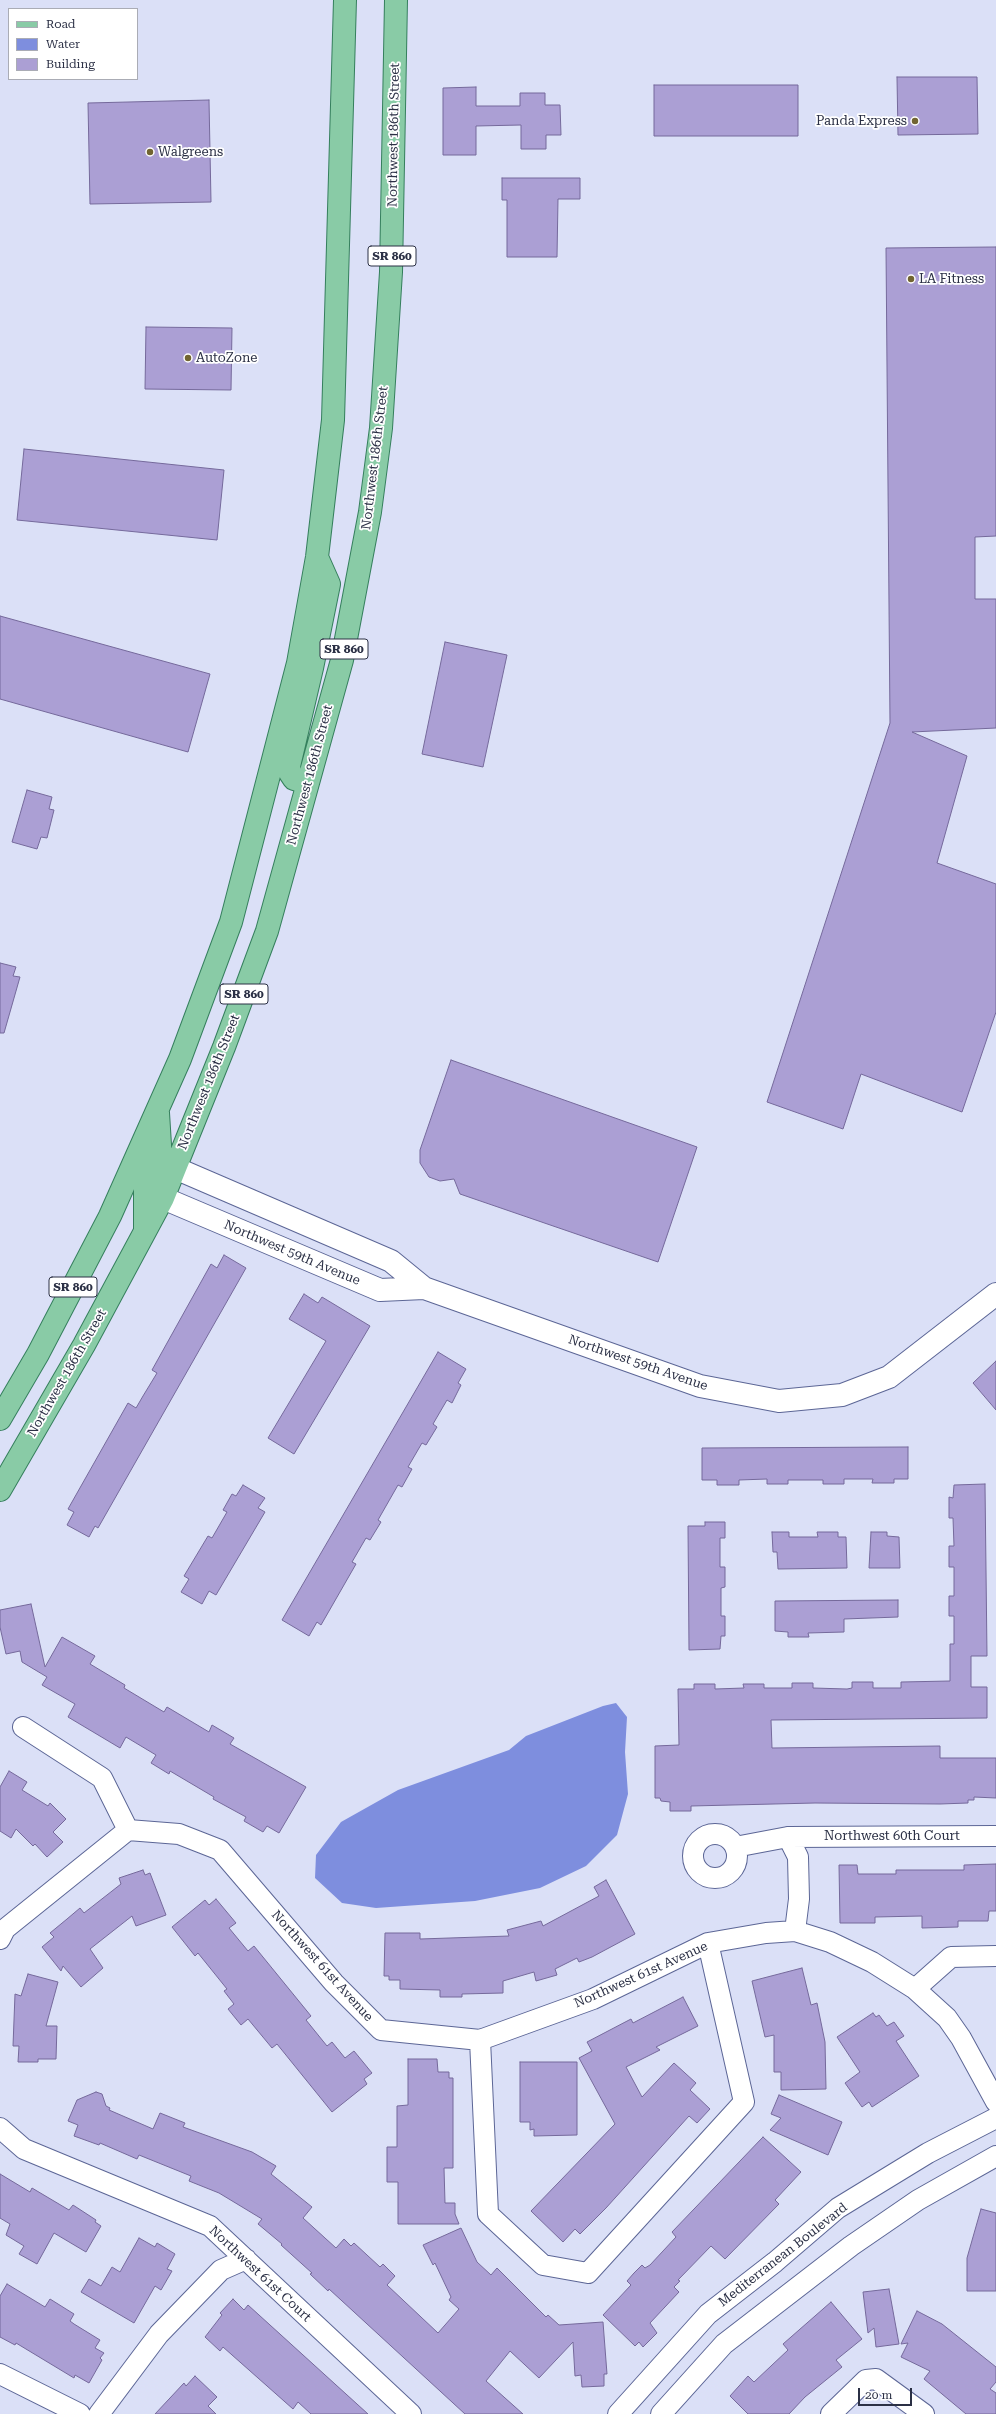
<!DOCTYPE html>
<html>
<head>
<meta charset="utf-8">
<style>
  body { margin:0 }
  #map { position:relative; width:996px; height:2414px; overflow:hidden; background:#dbe0f7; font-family:"Roboto Serif",serif }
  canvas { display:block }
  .legend { position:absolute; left:8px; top:8px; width:130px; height:72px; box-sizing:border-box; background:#fff; border:1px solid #aaacb5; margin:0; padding:5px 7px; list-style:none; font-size:12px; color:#2b3045 }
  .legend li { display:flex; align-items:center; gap:8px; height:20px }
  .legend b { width:20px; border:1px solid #aaacb5 }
  .scale { position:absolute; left:858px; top:2388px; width:54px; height:18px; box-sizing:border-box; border:2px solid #2b3045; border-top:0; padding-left:5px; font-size:12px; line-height:14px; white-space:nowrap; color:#2b3045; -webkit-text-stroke:3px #fff; paint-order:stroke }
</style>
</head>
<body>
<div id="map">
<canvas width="996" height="2414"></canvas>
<ul class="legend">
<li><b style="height:5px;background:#89cba6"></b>Road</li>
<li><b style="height:11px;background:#7e8ede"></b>Water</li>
<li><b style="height:11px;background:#ab9fd4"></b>Building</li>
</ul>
<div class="scale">20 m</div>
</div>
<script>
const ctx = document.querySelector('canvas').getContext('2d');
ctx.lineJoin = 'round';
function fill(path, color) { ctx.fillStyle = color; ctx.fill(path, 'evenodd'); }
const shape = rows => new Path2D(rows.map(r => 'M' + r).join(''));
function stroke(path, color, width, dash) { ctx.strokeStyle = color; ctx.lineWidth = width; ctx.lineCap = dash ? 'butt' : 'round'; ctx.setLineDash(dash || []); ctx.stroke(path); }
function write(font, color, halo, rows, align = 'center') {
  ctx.font = font + ' "Roboto Serif",serif'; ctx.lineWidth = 3.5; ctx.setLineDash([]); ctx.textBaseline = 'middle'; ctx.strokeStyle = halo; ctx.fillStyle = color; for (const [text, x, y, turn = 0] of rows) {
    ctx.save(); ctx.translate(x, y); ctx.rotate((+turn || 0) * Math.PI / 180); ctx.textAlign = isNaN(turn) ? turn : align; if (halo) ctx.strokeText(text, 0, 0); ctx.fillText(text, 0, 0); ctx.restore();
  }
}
fill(shape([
  [616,1703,627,1717,625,1752,628,1794,617,1835,586,1866,540,1888,475,1901,376,1908,342,1903,315,1878,316,1855,341,1822,398,1790,509,1750,526,1736,603,1706]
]), '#7e8ede');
const building = shape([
  [897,77,977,77,978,134,898,135,897,77],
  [654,85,798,85,798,136,654,136,654,85],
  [476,87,476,106,520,106,520,93,545,93,545,105,560,105,561,135,546,135,546,149,521,149,521,125,476,126,476,155,443,155,443,88,476,87],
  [209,100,211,202,90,204,88,103,209,100],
  [502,178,580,178,580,199,558,199,557,257,507,257,507,200,502,200,502,178],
  [996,247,996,536,975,537,975,599,996,599,996,728,912,732,967,756,937,863,996,884,996,1012,962,1112,861,1074,843,1129,767,1102,890,723,886,248,996,247],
  [146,327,232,328,231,390,145,389,146,327],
  [24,449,224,470,217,540,17,520,24,449],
  [0,616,210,674,188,752,0,699,0,616],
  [445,642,507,655,483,767,422,754,445,642],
  [27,790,52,797,49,809,54,810,47,838,41,837,37,849,12,842,27,790],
  [0,963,16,967,13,976,20,977,4,1033,0,1033,0,963],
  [451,1060,697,1147,658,1262,460,1194,454,1179,440,1181,429,1177,420,1163,420,1150,451,1060],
  [224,1255,246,1268,98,1528,95,1526,89,1537,67,1525,74,1512,68,1509,128,1403,136,1408,143,1396,157,1373,152,1370,211,1264,217,1268,224,1255],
  [304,1294,318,1303,322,1297,370,1326,294,1454,268,1438,326,1341,289,1319,304,1294],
  [438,1352,466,1369,458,1383,461,1385,452,1403,447,1400,433,1424,437,1427,426,1445,422,1443,408,1467,412,1469,402,1487,398,1485,378,1520,381,1522,370,1540,366,1538,352,1562,356,1564,321,1625,317,1622,309,1636,282,1620,438,1352],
  [996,1361,996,1410,973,1383,996,1361],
  [908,1447,908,1479,894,1479,894,1483,872,1483,873,1479,844,1479,844,1484,823,1484,823,1480,788,1480,788,1484,767,1484,767,1479,739,1480,739,1485,717,1485,717,1480,702,1480,702,1448,908,1447],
  [985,1484,987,1656,971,1656,971,1687,987,1687,987,1718,771,1720,772,1748,940,1746,940,1758,996,1758,996,1798,974,1797,974,1800,968,1800,968,1803,940,1804,815,1803,691,1806,691,1811,670,1811,670,1802,661,1801,660,1798,655,1798,655,1746,679,1745,678,1689,694,1689,694,1684,715,1684,715,1689,744,1688,743,1684,764,1684,764,1688,792,1688,792,1683,813,1683,813,1688,847,1689,852,1688,852,1682,873,1682,873,1688,901,1688,901,1682,950,1681,950,1644,954,1644,954,1616,949,1616,949,1596,954,1596,954,1567,949,1567,949,1546,954,1546,953,1518,949,1518,949,1497,953,1498,954,1485,985,1484],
  [243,1485,265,1498,258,1508,265,1512,216,1595,209,1591,202,1604,181,1592,189,1579,184,1576,208,1536,212,1538,227,1512,223,1510,232,1494,236,1496,243,1485],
  [705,1522,725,1522,725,1538,720,1538,720,1567,725,1567,725,1587,721,1588,721,1616,725,1616,725,1636,721,1636,720,1649,689,1650,688,1526,705,1526,705,1522],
  [772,1532,789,1532,789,1537,818,1537,817,1532,838,1532,838,1537,846,1537,847,1568,778,1569,777,1552,773,1552,772,1532],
  [871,1532,887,1532,887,1536,899,1537,900,1568,869,1568,871,1532],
  [898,1600,898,1617,844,1619,844,1632,808,1633,809,1637,788,1637,788,1632,775,1631,775,1601,898,1600],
  [31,1604,45,1667,62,1637,95,1656,90,1664,125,1685,124,1688,164,1712,167,1707,209,1732,212,1725,234,1738,230,1744,306,1787,279,1833,267,1826,263,1832,244,1821,246,1817,213,1799,214,1797,170,1771,169,1774,151,1763,156,1755,126,1737,120,1748,68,1717,75,1704,42,1685,47,1677,22,1662,20,1651,6,1654,0,1627,0,1610,31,1604],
  [9,1771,27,1782,22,1790,48,1806,50,1803,66,1819,53,1832,63,1842,47,1857,35,1844,33,1846,16,1829,11,1838,0,1831,0,1787,9,1771],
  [996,1864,996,1911,989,1911,988,1921,958,1921,958,1927,922,1928,922,1916,875,1917,875,1923,840,1923,839,1865,857,1865,858,1874,896,1874,896,1870,964,1870,964,1865,996,1864],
  [143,1870,145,1875,150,1873,166,1915,136,1926,132,1916,90,1949,103,1968,81,1987,63,1966,61,1971,42,1947,54,1937,50,1933,67,1919,80,1908,84,1913,121,1884,119,1878,143,1870],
  [606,1880,635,1934,592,1957,579,1962,577,1958,555,1969,557,1975,536,1981,534,1972,503,1981,503,1993,462,1994,462,1997,440,1997,440,1990,400,1989,400,1980,389,1980,389,1976,384,1976,385,1933,420,1933,420,1939,509,1936,507,1930,541,1921,543,1926,599,1896,594,1887,606,1880],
  [216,1899,236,1923,229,1928,248,1951,254,1946,311,2016,306,2020,327,2046,332,2042,345,2058,354,2051,372,2073,364,2079,367,2084,332,2112,277,2044,272,2048,248,2019,241,2025,228,2009,234,2004,224,1991,227,1989,198,1953,195,1956,172,1927,205,1900,209,1905,216,1899],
  [802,1968,811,2005,817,2003,825,2042,826,2089,781,2090,781,2072,774,2072,774,2035,765,2037,752,1981,802,1968],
  [28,1974,58,1982,46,2026,57,2026,56,2059,38,2059,38,2062,18,2062,19,2046,13,2046,15,1994,21,1996,28,1974],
  [683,1997,698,2026,656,2047,660,2050,626,2067,642,2097,674,2063,696,2083,690,2090,710,2109,697,2123,689,2116,606,2208,580,2234,575,2229,563,2242,531,2211,615,2124,579,2058,592,2051,587,2042,631,2019,633,2023,683,1997],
  [873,2013,876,2017,879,2015,887,2026,894,2022,904,2036,896,2041,919,2076,872,2107,869,2102,862,2107,845,2083,860,2072,837,2037,873,2013],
  [408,2059,437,2059,438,2072,449,2072,449,2078,453,2078,453,2168,444,2168,445,2203,455,2203,455,2214,459,2224,398,2224,398,2182,387,2182,387,2147,397,2147,397,2106,408,2105,408,2059],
  [520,2062,577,2062,577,2135,534,2136,534,2129,530,2130,530,2122,520,2122,520,2062],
  [96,2092,102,2094,106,2106,110,2108,109,2110,153,2129,160,2113,185,2123,183,2127,252,2152,276,2166,271,2174,312,2207,303,2218,336,2248,344,2239,351,2246,354,2243,380,2267,383,2264,395,2276,387,2285,438,2333,459,2309,449,2300,451,2297,435,2263,433,2265,423,2245,461,2228,477,2262,491,2275,497,2268,546,2317,548,2315,559,2325,603,2322,607,2374,604,2374,604,2386,582,2387,581,2375,575,2376,573,2342,539,2378,510,2351,486,2381,523,2414,465,2414,329,2289,328,2291,310,2274,312,2273,281,2245,282,2244,258,2224,262,2219,219,2193,189,2181,191,2176,139,2155,137,2159,100,2143,99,2145,74,2136,78,2125,68,2121,77,2100,96,2092],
  [779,2095,842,2122,828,2155,770,2130,781,2118,771,2114,779,2095],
  [763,2137,801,2172,775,2200,779,2204,725,2259,711,2246,678,2280,680,2281,674,2287,679,2292,650,2323,657,2333,643,2347,639,2342,635,2346,603,2315,631,2285,627,2281,634,2273,642,2265,645,2268,650,2265,676,2237,672,2232,763,2137],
  [0,2174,30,2192,32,2188,69,2210,73,2205,96,2220,95,2222,101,2226,86,2252,54,2233,37,2264,19,2254,24,2246,6,2235,10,2224,0,2218,0,2174],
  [981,2209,996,2213,996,2291,967,2291,967,2258,981,2209],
  [139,2238,155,2247,157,2243,175,2254,167,2269,172,2271,161,2290,155,2286,134,2323,81,2292,89,2279,101,2286,112,2267,120,2272,139,2238],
  [7,2284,45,2307,50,2299,74,2314,70,2321,74,2324,100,2340,95,2348,104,2353,100,2358,102,2360,89,2383,75,2375,74,2378,16,2343,15,2345,0,2337,0,2296,7,2284],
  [889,2289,899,2344,876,2347,874,2328,868,2333,863,2292,889,2289],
  [233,2299,244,2310,248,2305,368,2414,311,2414,298,2402,293,2409,223,2347,220,2351,205,2337,222,2315,220,2313,233,2299],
  [831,2302,862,2339,836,2360,842,2367,805,2397,789,2414,748,2414,730,2396,748,2376,754,2382,788,2350,783,2344,831,2302],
  [917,2311,942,2324,996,2367,996,2382,990,2389,996,2393,996,2414,966,2414,924,2379,930,2371,901,2357,908,2343,901,2344,917,2311],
  [195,2376,217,2397,208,2406,216,2414,155,2414,184,2383,186,2386,195,2376]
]);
fill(building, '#ab9fd4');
stroke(building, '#75699b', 1);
const street = shape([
  [23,1727,102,1778,128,1830],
  [128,1830,179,1834,220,1850,334,1983,381,2030,480,2040,593,1999,708,1943,766,1933,795,1931,830,1942,872,1962,915,1989,947,2018,961,2038,996,2102],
  '693 1856a22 22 0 1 1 44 0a22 22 0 1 1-44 0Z',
  [788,1837,798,1857,799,1899,795,1931],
  [735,1847,788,1837,996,1836],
  [0,1939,5,1929,128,1830],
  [915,1989,951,1957,996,1956],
  [480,2040,488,2214,543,2265,588,2273,744,2102,708,1943],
  [0,2128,24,2149,210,2226,411,2414],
  [0,2374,80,2414],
  [99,2414,159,2334,221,2270,246,2259],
  [618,2414,708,2314,775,2262,838,2208,928,2153,996,2118],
  [661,2414,724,2344,851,2246,918,2200,996,2156],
  [831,2414,866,2380,876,2379,924,2414]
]);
const secondary = shape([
  [175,1168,391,1261,424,1288,700,1386,779,1401,842,1395,889,1377,996,1294],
  [163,1198,380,1290,424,1288]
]);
const primary = shape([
  [308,783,294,779,290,773,289,766,312,668,329,584,317,557],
  [158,1113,163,1193],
  [139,1152,145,1172,145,1229],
  [0,1419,38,1354,110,1216,180,1059,231,922,298,663,317,557,333,420,345,0],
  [0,1490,84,1345,163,1198,224,1047,267,931,342,660,370,512,381,428,391,272,396,0]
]);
stroke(street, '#5c6696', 22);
stroke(secondary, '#5c6696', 24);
stroke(primary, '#357f5d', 24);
stroke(street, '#fff', 20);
stroke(secondary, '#fff', 22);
stroke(primary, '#89cba6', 22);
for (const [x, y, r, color] of [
  [915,121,4,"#716431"],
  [150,152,4,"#716431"],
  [911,279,4,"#716431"],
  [188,358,4,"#716431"]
]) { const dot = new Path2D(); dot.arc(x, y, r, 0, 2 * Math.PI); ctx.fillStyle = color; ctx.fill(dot); stroke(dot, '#fff', 1.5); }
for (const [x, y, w] of [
  [392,256,48],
  [344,649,48],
  [244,994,48],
  [73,1287,48]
]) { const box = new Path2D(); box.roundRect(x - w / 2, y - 10, w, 20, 3); ctx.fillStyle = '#fff'; ctx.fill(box); stroke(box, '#2b3045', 1); }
write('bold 12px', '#2b3045', null, [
  ["SR 860",392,256],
  ["SR 860",344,649],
  ["SR 860",244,994],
  ["SR 860",73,1287]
]);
write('13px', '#2b3045', '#fff', [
  ["Panda Express",907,121,"right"],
  ["Walgreens",158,152],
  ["LA Fitness",919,279],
  ["AutoZone",196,358]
], 'left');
write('13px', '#2b3045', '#fff', [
  ["Northwest 186th Street",394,135,-89],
  ["Northwest 186th Street",375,458,-83],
  ["Northwest 186th Street",310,775,-75],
  ["Northwest 186th Street",209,1082,-68],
  ["Northwest 59th Avenue",292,1253,23],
  ["Northwest 59th Avenue",638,1363,19],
  ["Northwest 186th Street",67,1373,-60],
  ["Northwest 60th Court",892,1836],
  ["Northwest 61st Avenue",322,1966,48],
  ["Northwest 61st Avenue",641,1975,-24],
  ["Mediterranean Boulevard",783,2255,-38],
  ["Northwest 61st Court",260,2274,43]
]);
</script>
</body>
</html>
